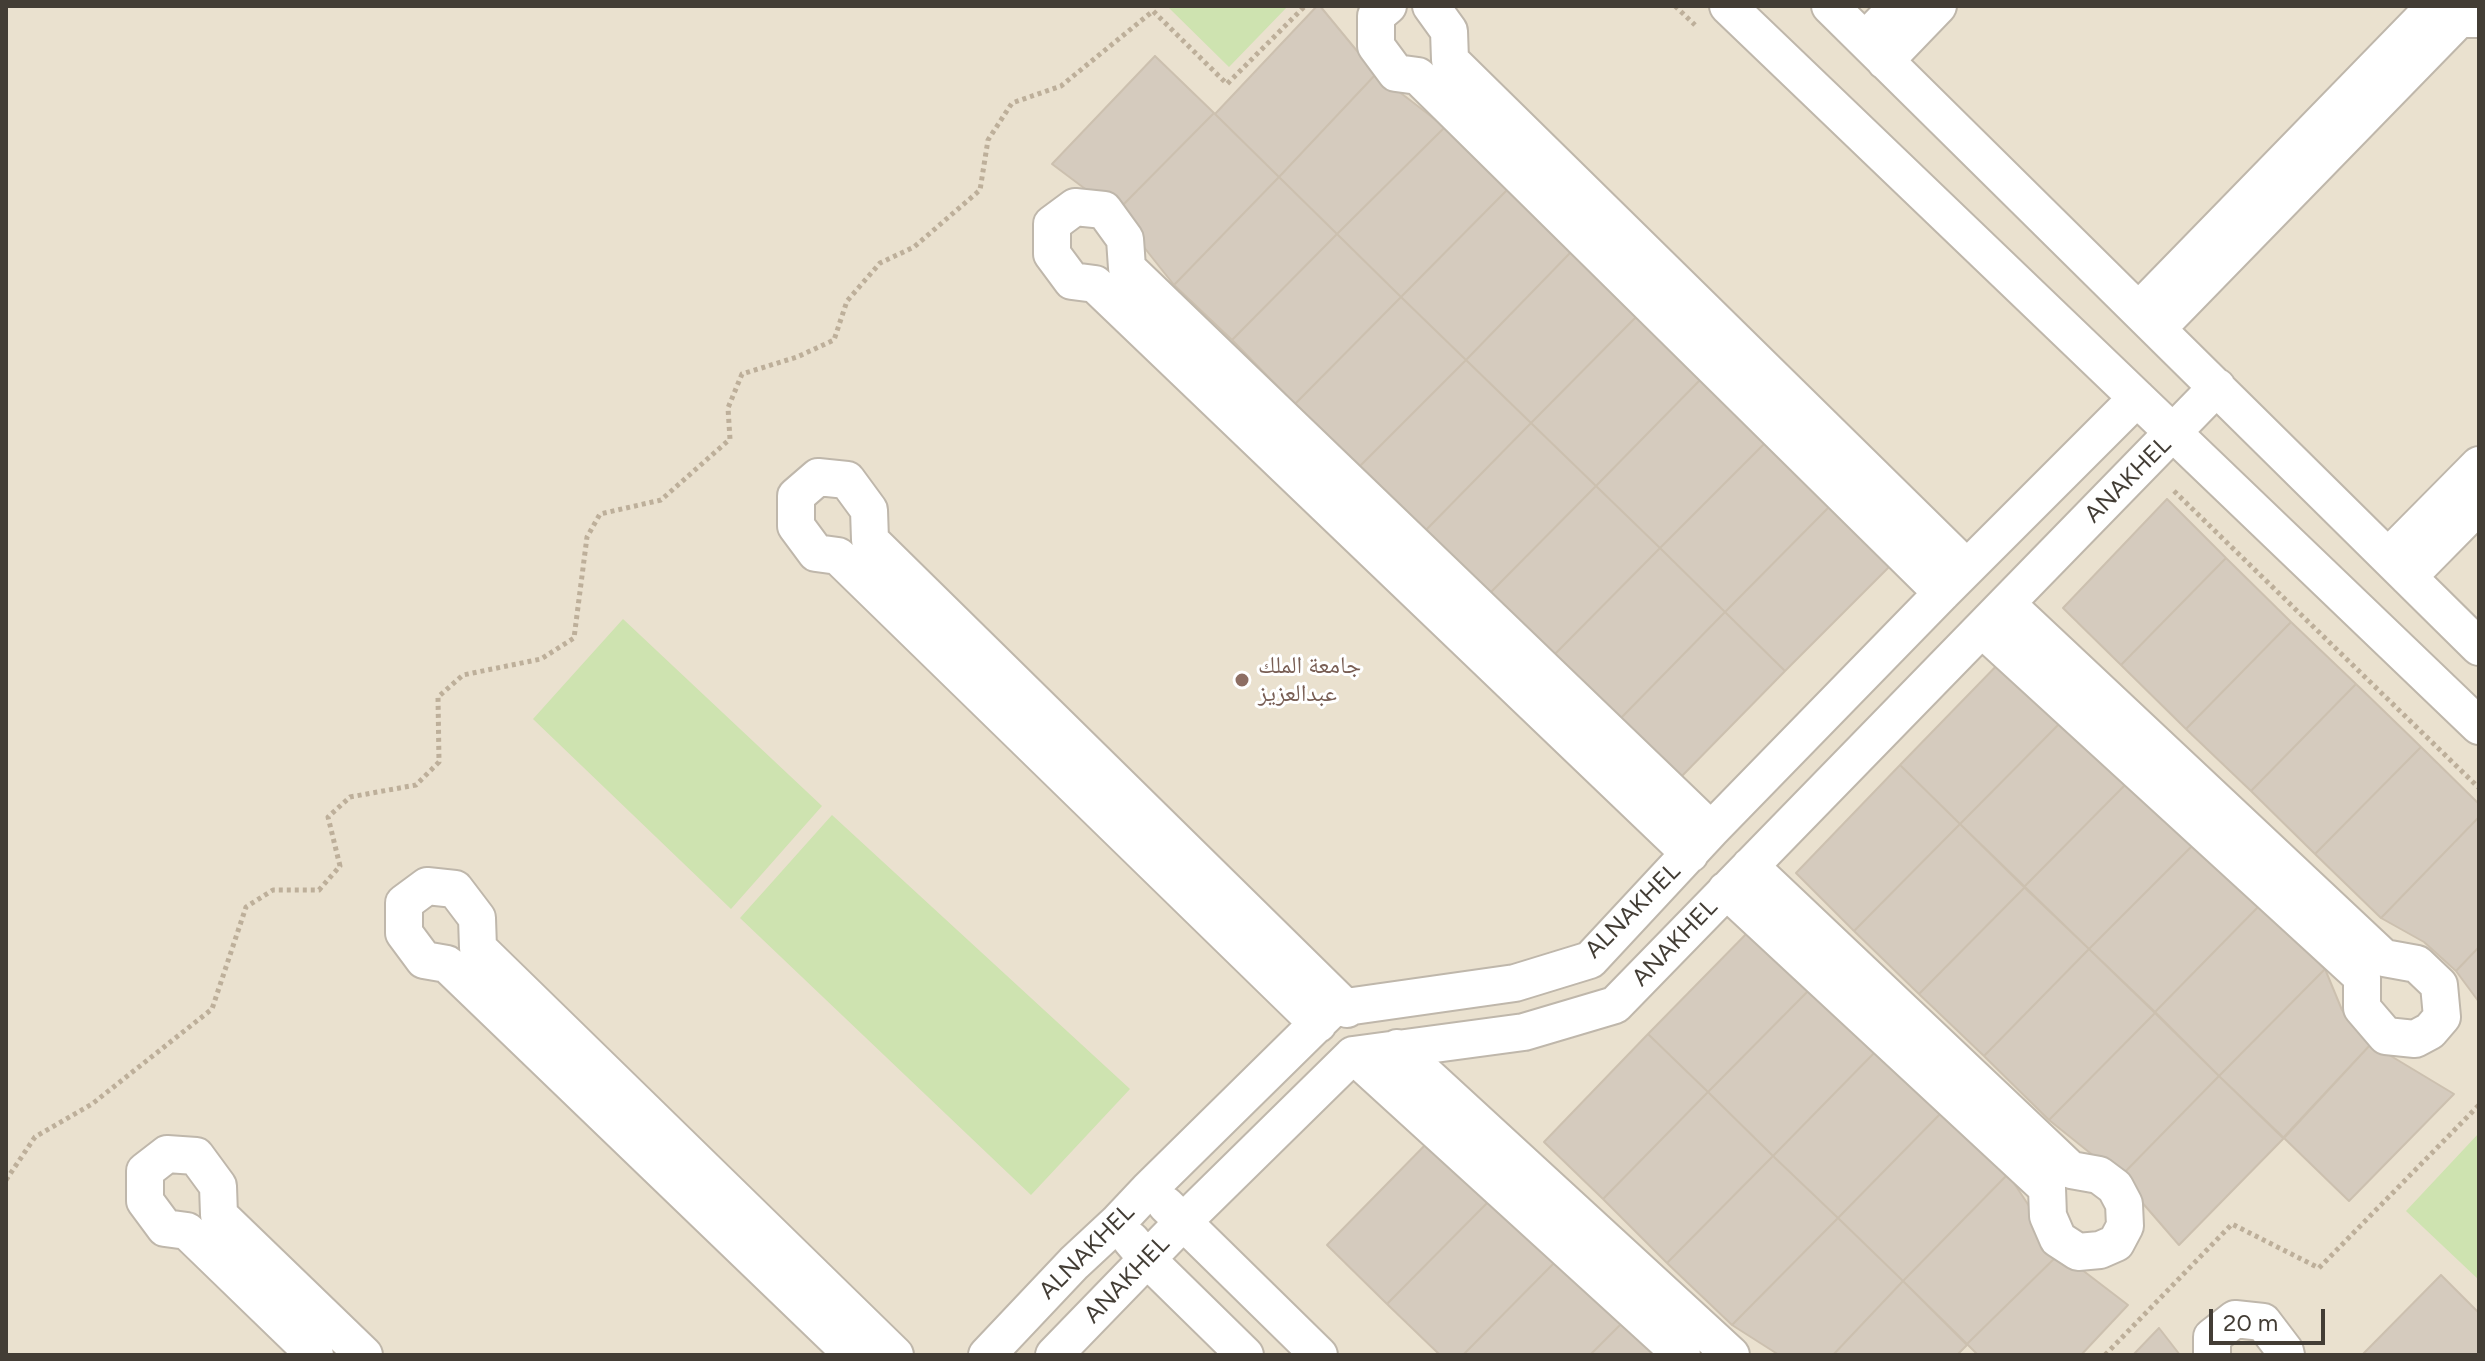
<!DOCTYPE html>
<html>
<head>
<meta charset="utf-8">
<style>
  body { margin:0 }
  #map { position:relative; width:2485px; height:1361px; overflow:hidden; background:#f1ede5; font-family:Figtree,sans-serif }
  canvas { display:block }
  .frame { position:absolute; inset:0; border:8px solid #433d35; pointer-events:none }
  .scale { position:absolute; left:2209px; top:1309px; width:116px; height:36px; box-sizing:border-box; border:4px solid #433d35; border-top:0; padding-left:10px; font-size:24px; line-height:28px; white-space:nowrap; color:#433d35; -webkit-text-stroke:6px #fff; paint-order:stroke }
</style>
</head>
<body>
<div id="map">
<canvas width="2485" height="1361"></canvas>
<div class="frame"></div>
<div class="scale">20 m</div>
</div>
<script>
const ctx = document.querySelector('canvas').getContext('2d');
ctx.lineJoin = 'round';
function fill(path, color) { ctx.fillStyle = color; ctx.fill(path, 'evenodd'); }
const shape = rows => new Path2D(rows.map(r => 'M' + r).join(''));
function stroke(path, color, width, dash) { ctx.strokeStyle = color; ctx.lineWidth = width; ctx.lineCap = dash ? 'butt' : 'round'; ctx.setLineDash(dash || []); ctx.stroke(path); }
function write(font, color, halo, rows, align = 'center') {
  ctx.font = font + ' Figtree,"Noto Naskh Arabic",sans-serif'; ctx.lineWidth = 6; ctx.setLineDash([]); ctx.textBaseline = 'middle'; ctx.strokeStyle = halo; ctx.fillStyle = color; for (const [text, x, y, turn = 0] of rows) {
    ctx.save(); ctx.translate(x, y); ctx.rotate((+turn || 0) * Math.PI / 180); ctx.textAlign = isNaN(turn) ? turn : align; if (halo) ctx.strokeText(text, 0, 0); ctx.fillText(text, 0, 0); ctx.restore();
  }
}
fill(shape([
  [6,6,2479,6,2479,1355,6,1355]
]), '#eae1cf');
fill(shape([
  [1167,6,1288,6,1229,67],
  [623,619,822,806,731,909,533,719],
  [832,815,1130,1089,1031,1195,740,918],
  [2479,1133,2479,1280,2406,1211]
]), '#cee3b0');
const building = shape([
  [1317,6,1320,6,1376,74,1279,177,1215,114,1317,6],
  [1155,56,1214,113,1116,212,1052,164,1155,56],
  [1376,74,1445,127,1337,234,1279,177,1376,74],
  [1214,113,1279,177,1174,285,1116,212,1214,113],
  [1445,127,1507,190,1401,297,1337,234,1445,127],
  [1279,177,1337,234,1232,340,1174,285,1279,177],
  [1507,190,1571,252,1466,360,1401,297,1507,190],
  [1337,234,1401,297,1295,404,1232,340,1337,234],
  [1571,252,1637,316,1531,423,1466,360,1571,252],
  [1401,297,1466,360,1360,466,1295,404,1401,297],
  [1637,316,1701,379,1596,486,1531,423,1637,316],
  [1466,360,1531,423,1426,530,1360,466,1466,360],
  [1701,379,1766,442,1660,548,1596,486,1701,379],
  [1531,423,1596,486,1490,593,1426,530,1531,423],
  [1766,442,1831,505,1725,612,1660,548,1766,442],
  [1596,486,1660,548,1554,655,1490,593,1596,486],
  [2167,499,2226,558,2121,665,2063,608,2167,499],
  [1831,505,1892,564,1785,671,1725,612,1831,505],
  [1660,548,1725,612,1620,719,1554,655,1660,548],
  [2226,558,2291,622,2186,729,2121,665,2226,558],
  [1725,612,1785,671,1680,778,1620,719,1725,612],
  [2291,622,2356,684,2251,791,2186,729,2291,622],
  [2005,657,2066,717,1960,824,1900,765,2005,657],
  [2356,684,2421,747,2315,854,2251,791,2356,684],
  [2066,717,2130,780,2024,887,1960,824,2066,717],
  [2421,747,2479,804,2479,817,2381,918,2315,854,2421,747],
  [1900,765,1960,824,1854,931,1796,873,1900,765],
  [2130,780,2195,843,2089,949,2024,887,2130,780],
  [2479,817,2479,947,2456,971,2424,942,2381,918,2479,817],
  [1960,824,2025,887,1919,994,1854,931,1960,824],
  [2195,843,2260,905,2155,1012,2089,949,2195,843],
  [2025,887,2089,949,1984,1056,1919,994,2025,887],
  [2260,905,2325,969,2219,1076,2155,1012,2260,905],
  [1753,927,1813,986,1708,1092,1648,1034,1753,927],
  [2479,947,2479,1002,2456,971,2479,947],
  [2089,949,2155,1013,2049,1120,1984,1056,2089,949],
  [2325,969,2342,1010,2371,1044,2283,1138,2219,1076,2325,969],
  [1813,986,1878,1049,1773,1156,1708,1092,1813,986],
  [2155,1013,2219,1076,2120,1177,2049,1120,2155,1013],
  [1648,1034,1708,1092,1603,1199,1544,1142,1648,1034],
  [2371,1044,2454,1094,2349,1201,2284,1138,2371,1044],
  [1878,1049,1943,1111,1838,1218,1773,1156,1878,1049],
  [2219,1076,2284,1138,2179,1245,2120,1177,2219,1076],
  [1708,1092,1773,1156,1667,1263,1603,1199,1708,1092],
  [1943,1111,2008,1174,1903,1281,1838,1218,1943,1111],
  [1432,1138,1493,1197,1387,1304,1327,1245,1432,1138],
  [1773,1156,1838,1218,1732,1325,1667,1263,1773,1156],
  [2008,1174,2060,1253,1967,1344,1903,1281,2008,1174],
  [1493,1197,1557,1260,1463,1355,1440,1355,1387,1304,1493,1197],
  [1838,1218,1903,1281,1833,1355,1779,1355,1732,1325,1838,1218],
  [2060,1253,2128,1305,2081,1355,1978,1355,1967,1344,2060,1253],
  [1557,1260,1622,1323,1590,1355,1463,1355,1557,1260],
  [2441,1275,2479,1313,2479,1355,2362,1355,2441,1275],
  [1903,1281,1967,1345,1957,1355,1833,1355,1903,1281],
  [1622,1323,1656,1355,1590,1355,1622,1323],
  [2159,1328,2180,1355,2133,1355,2159,1328]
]);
fill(building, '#d5cbbe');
stroke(building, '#ccc0af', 2);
const minor = shape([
  [1388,6,1376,16,1376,46,1396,73,1418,76,1942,593],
  [1431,6,1449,31,1450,60,1967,568],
  [1728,6,2479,726],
  [1830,6,2479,647],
  [1865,40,1898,6],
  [1885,61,1938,6],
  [2139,310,2435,6],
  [2158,328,2459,19,2479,19],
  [2388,557,2479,465],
  [2408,577,2479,505],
  [1982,629,2362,977,2362,1008,2386,1036,2415,1039,2430,1031,2442,1017,2439,985,2417,964,2384,958,2007,604],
  [1690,854,1095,284,1072,281,1052,254,1052,224,1075,207,1104,210,1125,239,1127,268,1711,830],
  [1726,890,2047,1188,2048,1216,2058,1239,2078,1252,2100,1250,2116,1243,2125,1226,2124,1204,2115,1187,2099,1175,2071,1170,1750,866],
  [1318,1024,838,556,816,553,796,526,796,496,818,477,847,480,869,510,870,540,1347,1009],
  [1397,1048,1731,1355],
  [1353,1055,1682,1355],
  [1166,1205,1319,1355],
  [1131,1240,1147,1259,1245,1355],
  [315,1355,187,1231,165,1228,145,1201,145,1171,167,1154,196,1156,218,1186,219,1215,364,1355],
  [853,1355,447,964,424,960,404,933,404,903,427,886,455,889,477,918,478,948,895,1355],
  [987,1355,1074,1263,1117,1223,1149,1189,1332,1009,1515,983,1590,960,1711,830,1942,593,2137,398],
  [1054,1355,1183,1222,1353,1055,1524,1032,1615,1005,2217,387],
  [2212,1355,2212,1337,2235,1319,2263,1322,2285,1351,2286,1355]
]);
stroke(minor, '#bfb7ab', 40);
stroke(shape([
  [1675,6,1695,25],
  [2174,491,2479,788],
  [6,1180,35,1137,92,1104,212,1009,246,907,273,890,319,890,340,866,328,817,350,797,416,785,439,762,438,697,463,675,541,659,574,638,587,537,600,514,661,500,730,439,728,408,742,374,797,357,834,340,847,301,880,263,914,247,980,190,988,140,1012,103,1061,86,1153,11,1227,84,1305,6],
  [2105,1355,2232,1224,2319,1268,2479,1105]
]), '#bdaf9a', 5, [4, 4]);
stroke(minor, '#fff', 36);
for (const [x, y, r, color] of [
  [1242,680,8,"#8d6e63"]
]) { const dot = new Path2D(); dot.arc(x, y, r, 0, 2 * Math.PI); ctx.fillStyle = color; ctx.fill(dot); stroke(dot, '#fff', 3); }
write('24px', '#433d35', '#fff', [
  ["ANAKHEL",2128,480,-45],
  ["ALNAKHEL",1633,911,-45],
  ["ANAKHEL",1675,943,-46],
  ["ALNAKHEL",1087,1252,-45],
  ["ANAKHEL",1127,1280,-46]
]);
write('24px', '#785e54', '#fff', [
  ["جامعة الملك",1258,666],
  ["عبدالعزيز",1258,694]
], 'left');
</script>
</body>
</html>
